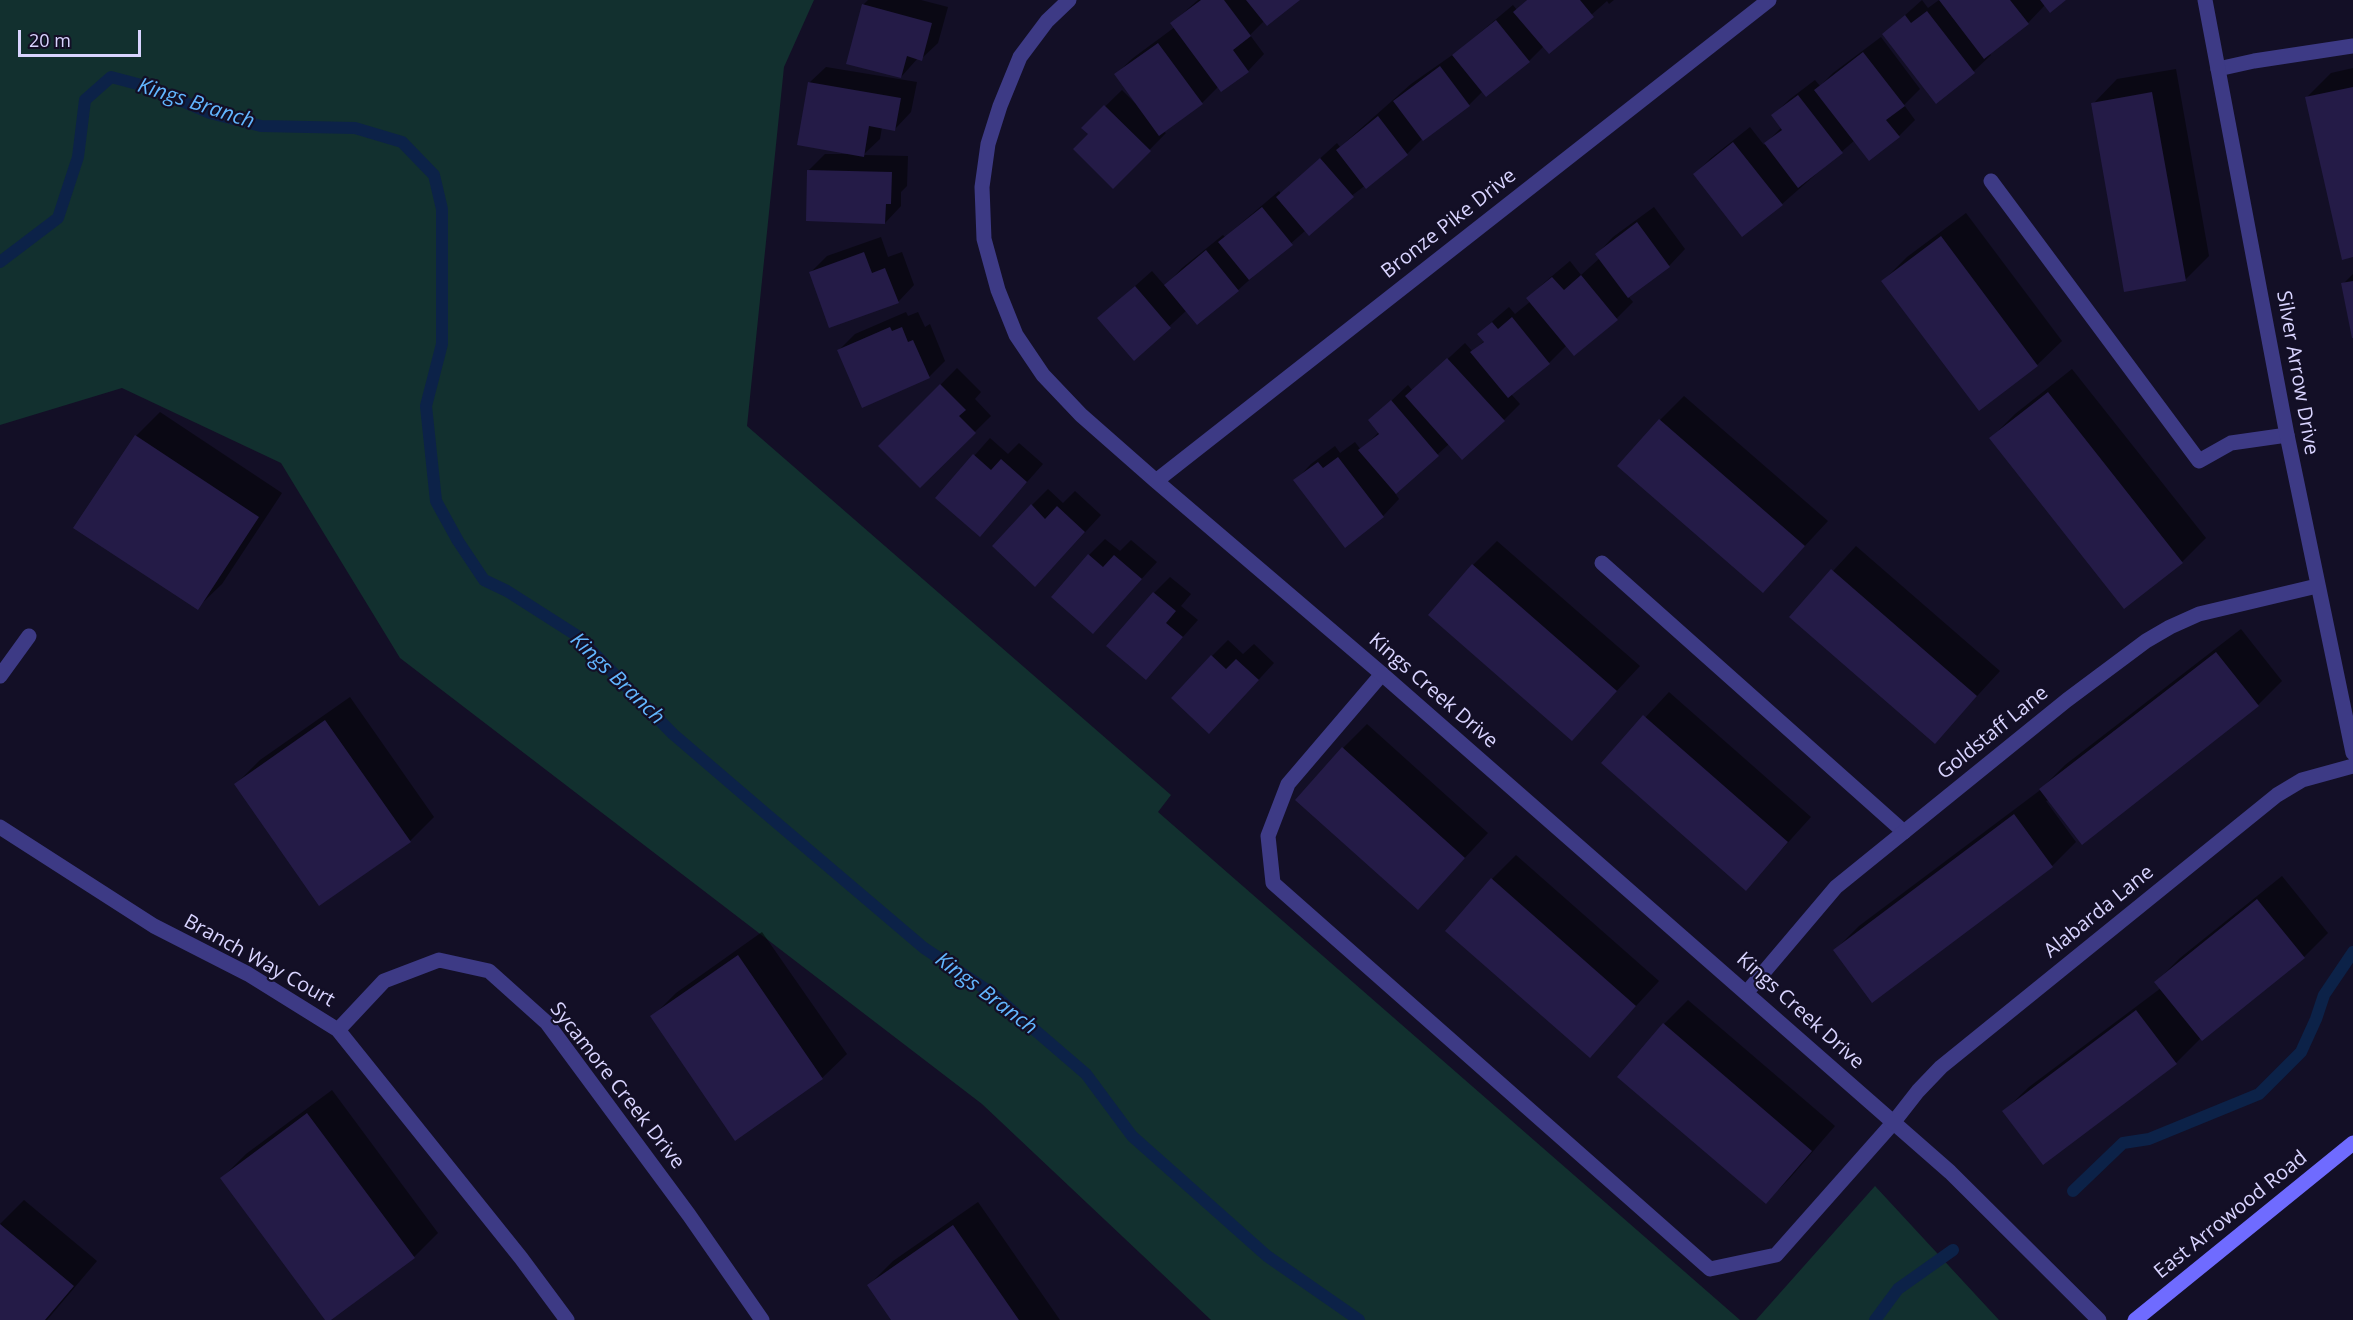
<!DOCTYPE html>
<html>
<head>
<meta charset="utf-8">
<style>
  body { margin:0 }
  #map { position:relative; width:2353px; height:1320px; overflow:hidden; background:#130f26; font-family:"Open Sans",sans-serif }
  canvas { display:block }
  .scale { position:absolute; left:18px; top:30px; width:123px; height:27px; box-sizing:border-box; border:3px solid #d9d4ff; border-top:0; padding-left:8px; font-size:18px; line-height:21px; white-space:nowrap; color:#d9d4ff; -webkit-text-stroke:4px #130f26; paint-order:stroke }
</style>
</head>
<body>
<div id="map">
<canvas width="2353" height="1320"></canvas>
<div class="scale">20 m</div>
</div>
<script>
const ctx = document.querySelector('canvas').getContext('2d');
ctx.lineJoin = 'round';
function fill(path, color) { ctx.fillStyle = color; ctx.fill(path, 'evenodd'); }
const shape = rows => new Path2D(rows.map(r => 'M' + r).join(''));
function stroke(path, color, width, dash) { ctx.strokeStyle = color; ctx.lineWidth = width; ctx.lineCap = dash ? 'butt' : 'round'; ctx.setLineDash(dash || []); ctx.stroke(path); }
function write(font, color, halo, rows, align = 'center') {
  ctx.font = font + ' "Open Sans",sans-serif'; ctx.lineWidth = 4.5; ctx.setLineDash([]); ctx.textBaseline = 'middle'; ctx.strokeStyle = halo; ctx.fillStyle = color; for (const [text, x, y, turn = 0] of rows) {
    ctx.save(); ctx.translate(x, y); ctx.rotate((+turn || 0) * Math.PI / 180); ctx.textAlign = isNaN(turn) ? turn : align; if (halo) ctx.strokeText(text, 0, 0); ctx.fillText(text, 0, 0); ctx.restore();
  }
}
fill(shape([
  [0,0,814,0,784,67,747,426,1171,795,1158,812,1740,1320,1211,1320,982,1104,400,658,281,463,122,388,0,425],
  [1875,1186,1999,1320,1756,1320]
]), '#12302f');
fill(shape([
  [868,0,921,0,948,7,938,43,921,59,918,58,901,77,863,5],
  [1198,0,1298,0,1264,21,1250,35,1264,54,1248,71,1219,86,1202,103,1163,131,1166,133,1113,187,1090,134,1083,128,1122,90,1135,103,1136,102,1116,74,1133,58,1175,27,1172,23],
  [1527,0,1614,0,1609,4,1607,1,1549,52,1544,46,1529,61,1483,91,1469,105,1423,138,1407,154,1306,230,1238,290,1187,310,1134,359,1099,318,1152,271,1165,286,1182,268,1223,235,1225,237,1279,191,1281,194,1337,143,1340,147,1411,84,1458,51,1513,5,1517,10],
  [1922,0,1928,8,1939,0,2064,0,2045,5,2028,23,1989,53,1991,55,1974,71,1936,102,1884,34],
  [1881,37,1920,89,1904,105,1915,120,1899,136,1855,140,1782,204,1695,174,1711,158,1750,127,1764,145,1782,127,1773,115,1790,99,1815,80,1820,86,1833,73],
  [826,67,917,82,911,112,895,129,882,127,880,139,863,155,908,156,907,186,901,192,901,206,885,223,809,170,825,154,848,154,809,83],
  [2353,68,2353,256,2307,97,2331,73],
  [2176,69,2209,256,2185,280,2093,104,2117,79],
  [1654,207,1685,249,1669,266,1628,296,1633,302,1617,318,1567,345,1549,363,1511,394,1520,404,1504,420,1449,444,1395,493,1399,499,1383,516,1345,545,1295,481,1311,464,1335,446,1340,453,1355,442,1361,450,1379,432,1370,421,1408,385,1413,391,1465,343,1473,352,1485,340,1479,334,1496,318,1509,307,1515,314,1531,301,1528,298,1545,282,1570,261,1581,275,1600,258,1597,254,1613,237],
  [1966,213,2062,341,2037,365,1979,409,1883,281,1907,257],
  [881,237,888,257,902,252,914,285,898,302,811,272,827,256],
  [2353,274,2353,336,2343,284],
  [906,312,908,316,918,312,925,327,930,324,945,361,929,377,839,350,855,334],
  [957,368,981,392,975,399,991,416,920,486,880,446],
  [2072,369,2206,538,2182,562,1991,438,2015,414],
  [1684,396,1828,521,1763,591,1660,420],
  [160,412,282,493,222,584,197,608,136,436],
  [990,438,1008,454,1019,443,1043,464,980,535,937,498],
  [1048,489,1063,503,1075,491,1101,515,1052,568,1032,505],
  [1105,539,1120,551,1131,540,1157,562,1093,632,1089,555],
  [1497,541,1640,666,1572,739,1473,565],
  [1856,546,2000,671,1935,742,1791,617],
  [1170,577,1191,594,1181,606,1198,620,1146,678,1154,593],
  [2241,629,2282,681,2258,705,2046,801,2076,842,2052,866,1873,1001,1835,950,1859,926,2039,791,2065,765],
  [1228,640,1243,654,1254,644,1274,663,1226,715,1212,656],
  [1669,692,1811,817,1746,889,1603,763],
  [350,697,434,817,410,841,236,784,260,760],
  [1367,724,1488,833,1418,908,1343,748],
  [1516,855,1659,981,1590,1056,1492,879],
  [2282,876,2328,933,2304,957,2201,1038,2176,1063,2004,1111,2029,1087,2161,988,2156,982,2180,958],
  [762,932,847,1054,822,1078,652,1017,676,993],
  [1688,1000,1835,1126,1790,1178,1766,1202,1664,1024],
  [332,1090,438,1233,414,1257,327,1320,222,1178,246,1154],
  [24,1200,97,1261,47,1320,0,1320,0,1224],
  [978,1202,1060,1320,893,1320,869,1285,893,1261]
]), '#0007');
stroke(shape([
  [0,262,58,218,78,157,85,100,111,77,149,87,210,113,261,126,355,128,402,142,434,175,442,209,442,344,426,406,436,501,458,541,484,580,507,591,576,635,673,734,764,812,924,948,993,994,1086,1074,1132,1136,1267,1256,1359,1320],
  [2073,1191,2123,1143,2149,1139,2259,1094,2301,1052,2316,1019,2324,995,2353,952],
  [1875,1320,1898,1289,1953,1250]
]), '#0c2248', 12);
fill(shape([
  [1201,0,1224,0,1251,36,1233,50,1249,72,1221,92,1170,23],
  [1246,0,1300,0,1267,26],
  [1527,0,1580,0,1594,17,1549,54,1513,12],
  [1939,0,2010,0,2029,24,1984,59],
  [2040,0,2066,0,2050,13],
  [862,4,932,23,922,61,907,56,901,78,846,64],
  [1927,11,1975,73,1936,104,1882,34,1905,15,1911,23],
  [1496,20,1530,62,1486,97,1452,55],
  [1158,43,1203,104,1159,136,1114,74],
  [1863,52,1905,106,1886,120,1900,137,1869,161,1814,90],
  [1440,66,1470,106,1423,141,1393,101],
  [808,82,901,98,895,131,869,126,864,157,797,145],
  [2353,87,2353,257,2342,260,2305,97],
  [2152,92,2186,281,2124,292,2091,103],
  [1798,95,1843,153,1798,188,1764,143,1782,130,1771,115],
  [1104,105,1151,151,1113,189,1073,149,1088,134,1081,128],
  [1378,116,1408,155,1366,189,1336,150],
  [1733,142,1783,205,1742,237,1693,174],
  [1320,158,1354,197,1309,236,1276,197],
  [807,170,892,172,891,204,886,204,885,224,806,221],
  [1262,207,1293,245,1249,280,1218,242],
  [1637,222,1670,267,1628,298,1595,254],
  [1941,236,2038,366,1979,411,1881,281],
  [1206,250,1239,291,1197,325,1164,285],
  [864,252,872,273,885,268,899,303,829,328,809,272],
  [1581,275,1618,320,1574,356,1526,298,1552,277,1564,290],
  [2353,281,2353,338,2352,338,2341,283],
  [1135,286,1171,328,1134,361,1097,318],
  [1512,317,1550,364,1508,398,1470,352,1484,342,1477,334,1492,322,1498,329],
  [890,327,892,331,902,327,908,342,913,340,930,378,862,408,837,350],
  [1447,358,1505,421,1462,460,1405,396],
  [940,384,966,410,959,416,976,433,920,488,878,446],
  [2048,392,2183,563,2124,609,1989,438],
  [1391,400,1439,456,1396,494,1358,450,1379,434,1368,420],
  [1659,419,1805,546,1763,593,1617,466],
  [135,435,259,517,198,610,73,528],
  [973,454,991,470,1001,459,1027,482,980,537,935,498],
  [1338,457,1384,517,1345,548,1293,480,1318,462,1323,468],
  [1031,504,1045,519,1057,506,1085,532,1035,587,992,546],
  [1088,554,1103,567,1114,555,1142,579,1093,634,1051,597],
  [1472,564,1617,691,1572,741,1428,615],
  [1831,569,1977,696,1935,744,1789,617],
  [1153,592,1176,611,1166,623,1183,637,1146,680,1106,646],
  [2216,652,2259,706,2082,845,2039,789],
  [1211,655,1226,669,1236,659,1259,680,1209,734,1171,698],
  [1643,715,1788,842,1746,891,1601,763],
  [325,720,411,842,319,906,234,784],
  [1342,747,1465,858,1418,910,1295,800],
  [2014,814,2053,867,1872,1003,1833,950],
  [1491,878,1636,1006,1590,1058,1445,931],
  [2257,899,2305,958,2202,1041,2154,982],
  [738,955,823,1079,735,1141,650,1016],
  [2136,1010,2177,1064,2043,1165,2002,1111],
  [1663,1023,1812,1151,1766,1204,1617,1077],
  [307,1113,415,1258,331,1320,325,1320,220,1178],
  [0,1224,74,1286,45,1320,0,1320],
  [953,1225,1019,1320,891,1320,867,1285]
]), '#241b47');
stroke(shape([
  [2218,69,2254,61,2353,46],
  [1991,181,2199,461,2231,443,2287,435],
  [1602,563,1904,832],
  [1382,674,1288,784,1268,836,1273,883,1710,1269,1776,1255,1893,1123]
]), '#3d3a85', 15);
stroke(shape([
  [1069,0,1047,21,1020,57,1000,106,988,144,982,187,984,239,998,290,1016,335,1043,375,1081,415,1156,481,1382,674,1950,1172,2099,1320],
  [2205,0,2287,435,2353,753],
  [1156,481,1769,0],
  [0,676,29,636],
  [0,827,154,926,248,974,338,1030,521,1258,567,1320],
  [1747,992,1836,887,2067,700,2146,641,2170,627,2199,614,2317,586],
  [338,1030,384,981,439,960,489,971,547,1023,689,1215,762,1320],
  [1893,1123,1918,1091,1941,1067,2277,795,2302,780,2353,766]
]), '#3d3a85', 15);
stroke(shape([
  [2135,1320,2353,1143]
]), '#6f6bff', 15);
write('20px', '#d9d4ff', '#130f26', [
  ["Bronze Pike Drive",1449,224,-38],
  ["Silver Arrow Drive",2297,373,80],
  ["Kings Creek Drive",1433,691,41],
  ["Goldstaff Lane",1993,733,-39],
  ["Alabarda Lane",2099,912,-39],
  ["Branch Way Court",259,961,29],
  ["Kings Creek Drive",1800,1011,42],
  ["Sycamore Creek Drive",617,1086,52],
  ["East Arrowood Road",2231,1215,-39]
]);
write('italic 21px', '#62b6ff', '#130f26', [
  ["Kings Branch",196,104,18],
  ["Kings Branch",617,679,44],
  ["Kings Branch",986,994,37]
]);
</script>
</body>
</html>
